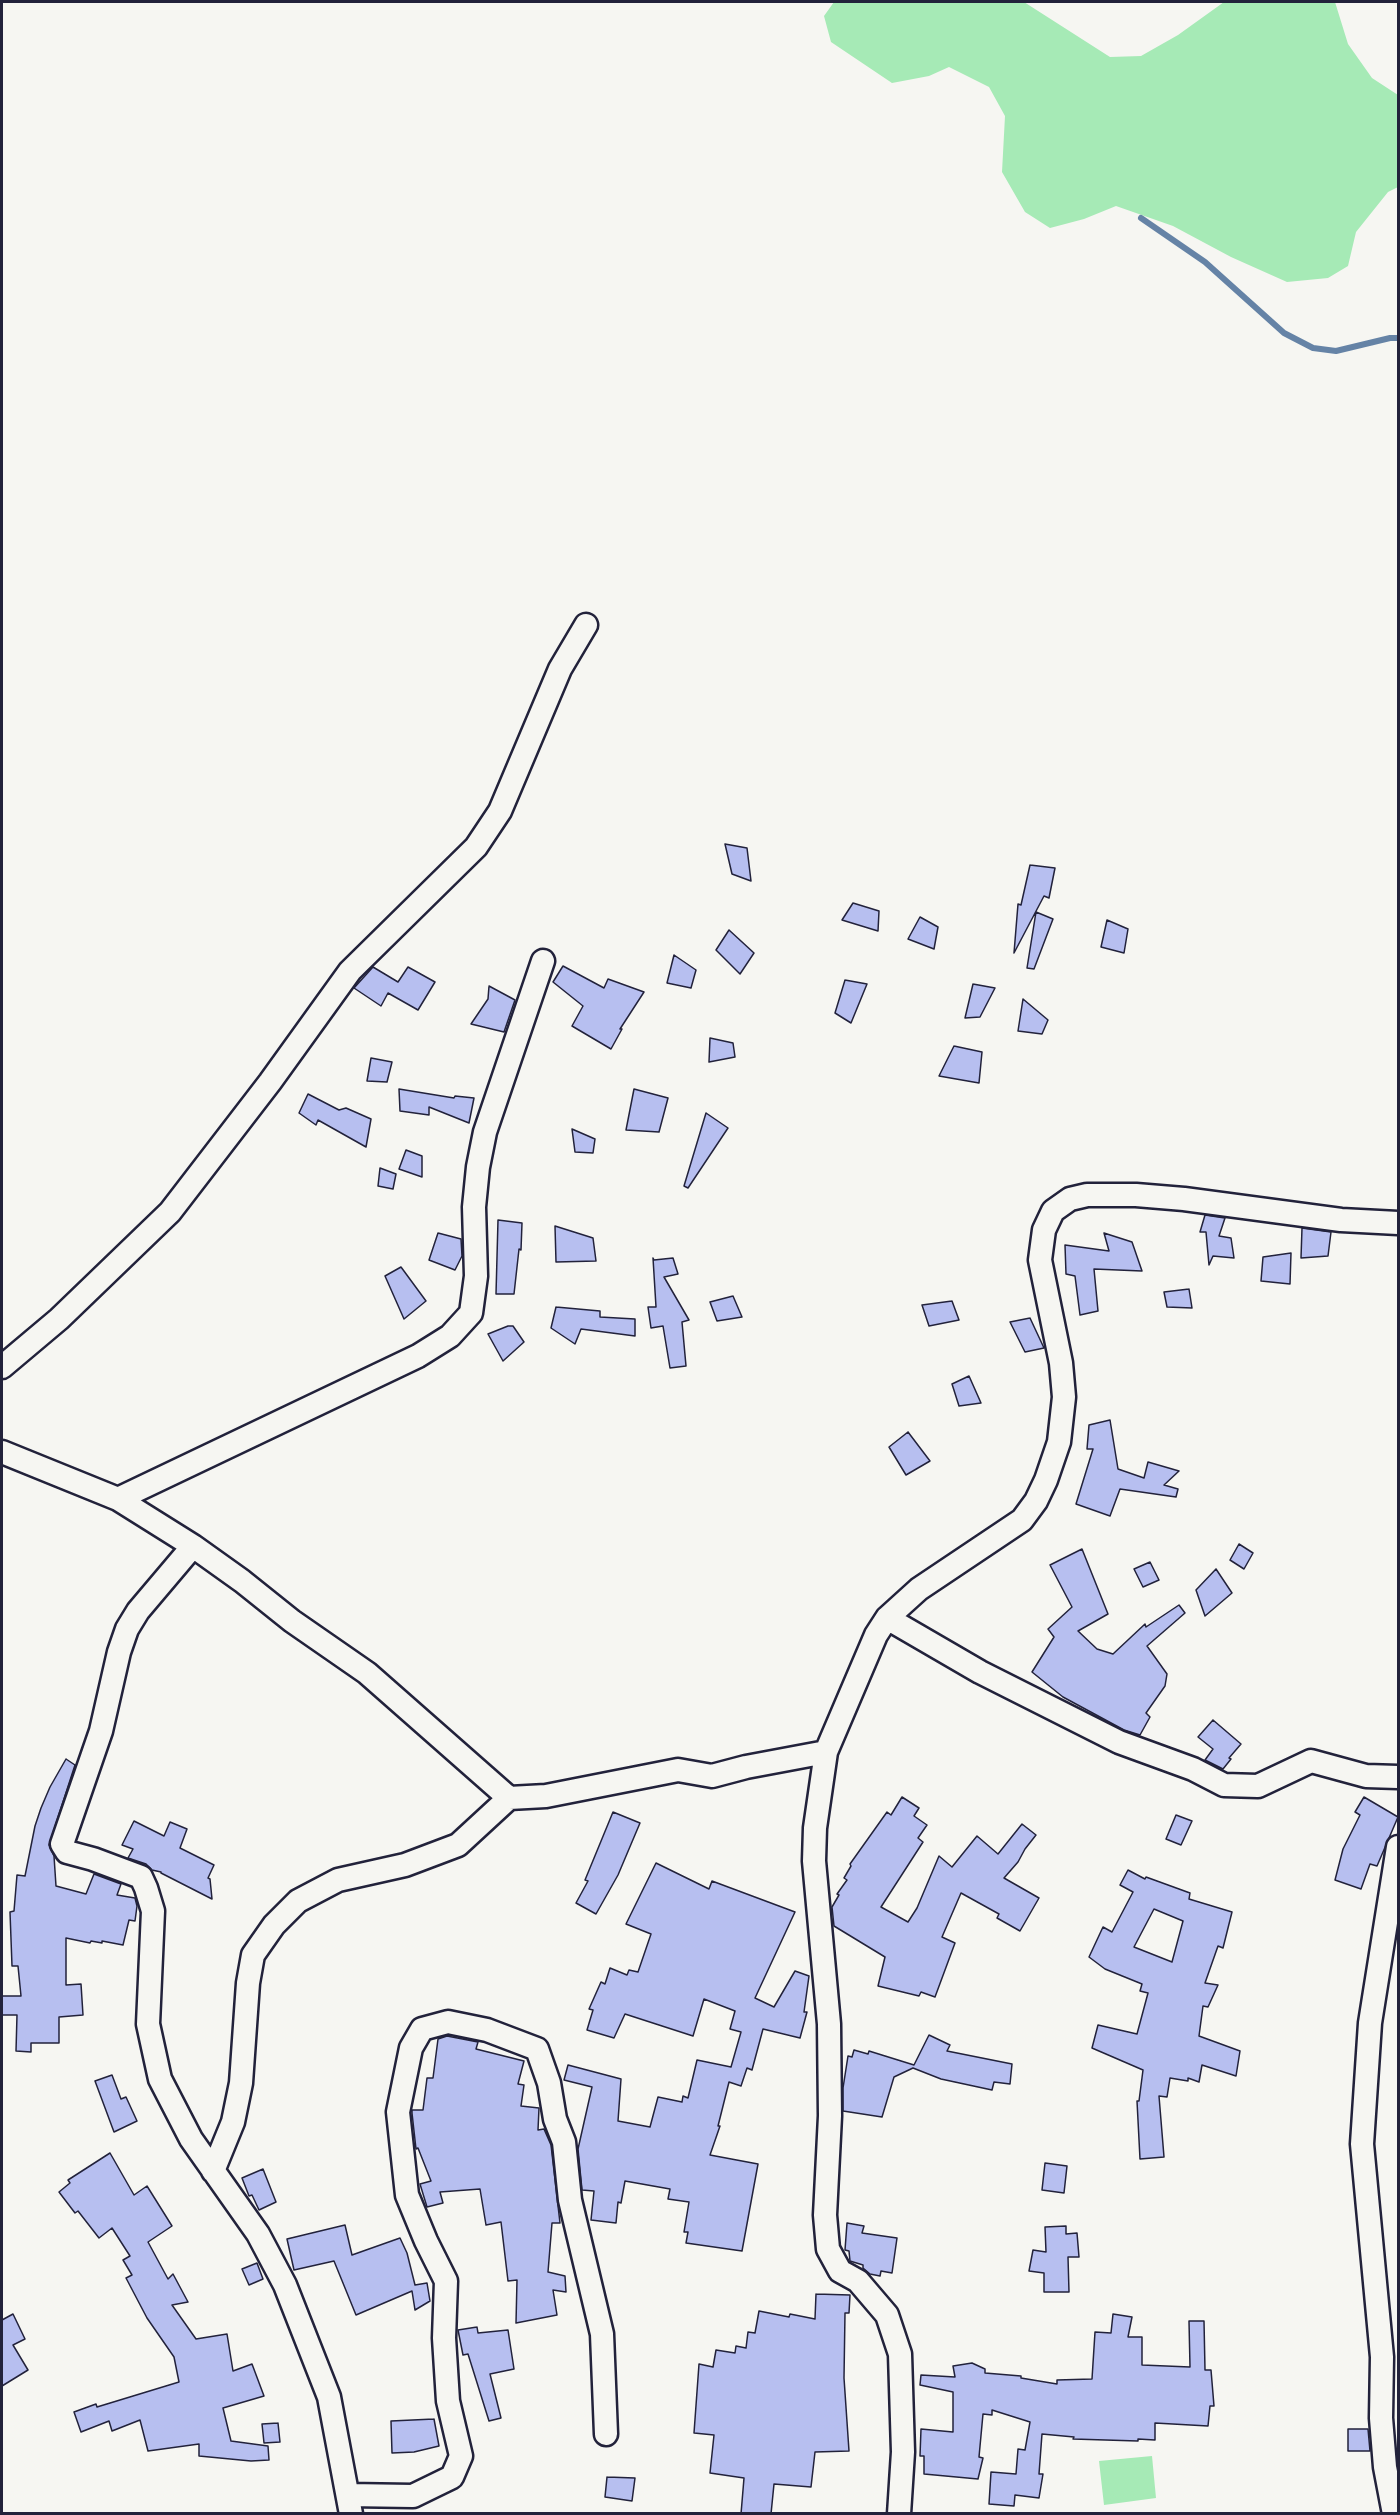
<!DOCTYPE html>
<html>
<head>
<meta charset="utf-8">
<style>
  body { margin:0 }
  #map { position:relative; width:1400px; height:2515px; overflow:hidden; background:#f6f6f2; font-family:Kalam,sans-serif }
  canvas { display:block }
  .frame { position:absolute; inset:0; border:3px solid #22223b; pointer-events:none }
</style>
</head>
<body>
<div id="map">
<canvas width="1400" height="2515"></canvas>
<div class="frame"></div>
</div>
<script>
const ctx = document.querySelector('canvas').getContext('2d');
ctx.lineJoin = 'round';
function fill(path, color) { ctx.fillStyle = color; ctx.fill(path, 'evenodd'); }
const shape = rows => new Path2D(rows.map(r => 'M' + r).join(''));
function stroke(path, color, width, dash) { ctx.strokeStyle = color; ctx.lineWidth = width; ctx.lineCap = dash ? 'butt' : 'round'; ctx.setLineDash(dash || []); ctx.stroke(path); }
fill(shape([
  [834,2,1024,2,1110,57,1141,56,1178,35,1224,2,1335,2,1348,44,1372,78,1398,95,1398,187,1388,192,1356,232,1348,266,1328,278,1287,282,1231,257,1173,226,1116,206,1084,219,1050,228,1025,212,1002,172,1005,116,989,87,949,67,929,76,892,83,831,42,824,16],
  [1152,2456,1156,2498,1104,2505,1099,2461]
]), '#a6eab6');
stroke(shape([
  [1141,218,1205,262,1284,333,1313,348,1336,351,1390,338,1398,338]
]), '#6583a6', 6);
const building = shape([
  [725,844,747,848,751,881,732,874,725,844],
  [1030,865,1055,868,1049,898,1044,896,1014,953,1018,904,1021,905,1030,865],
  [853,903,879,911,878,931,842,920,853,903],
  [1036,912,1053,919,1034,969,1027,968,1036,912],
  [920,917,938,927,934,949,908,939,920,917],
  [1107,920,1128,929,1124,953,1101,947,1107,920],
  [729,930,754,953,740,974,716,950,729,930],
  [674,955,696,970,691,988,667,983,674,955],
  [563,966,604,988,608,979,644,992,620,1029,622,1029,611,1049,572,1026,583,1006,553,982,563,966],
  [373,967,398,982,408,967,435,982,418,1010,388,993,381,1006,354,988,373,967],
  [845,980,867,984,851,1023,835,1013,845,980],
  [973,984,995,988,980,1017,965,1018,973,984],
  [489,986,515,1000,504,1032,471,1024,488,999,489,986],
  [1023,999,1048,1020,1042,1034,1018,1031,1023,999],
  [710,1038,733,1043,735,1057,709,1062,710,1038],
  [954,1046,982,1052,979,1083,939,1076,954,1046],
  [371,1058,392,1062,387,1082,367,1081,371,1058],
  [399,1089,454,1098,455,1096,474,1098,469,1123,429,1107,429,1115,400,1111,399,1089],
  [634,1089,668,1098,659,1132,626,1130,634,1089],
  [308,1094,339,1110,346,1108,371,1119,366,1147,318,1120,316,1125,299,1113,308,1094],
  [706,1113,728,1128,688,1188,684,1186,706,1113],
  [572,1129,595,1139,593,1153,575,1152,572,1129],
  [406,1150,422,1156,422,1177,399,1169,406,1150],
  [380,1168,396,1174,393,1189,378,1186,380,1168],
  [1205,1215,1225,1218,1219,1236,1231,1238,1234,1258,1213,1256,1209,1265,1206,1232,1200,1232,1205,1215],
  [498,1220,522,1223,521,1250,519,1249,514,1294,496,1294,498,1220],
  [555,1226,593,1238,596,1261,556,1262,555,1226],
  [1302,1228,1331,1232,1328,1256,1301,1258,1302,1228],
  [438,1233,461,1239,462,1256,455,1270,429,1260,438,1233],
  [1104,1233,1132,1242,1142,1271,1094,1269,1098,1311,1080,1315,1075,1276,1066,1274,1065,1245,1109,1251,1104,1233],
  [1291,1253,1290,1284,1261,1281,1263,1257,1291,1253],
  [653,1258,654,1260,673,1258,678,1274,664,1277,689,1320,682,1322,686,1366,670,1368,663,1326,651,1328,648,1307,656,1307,653,1258],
  [401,1267,426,1301,404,1319,385,1276,401,1267],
  [1189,1289,1192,1308,1167,1307,1164,1292,1189,1289],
  [733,1296,742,1317,717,1321,710,1302,733,1296],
  [952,1301,959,1320,929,1326,922,1305,952,1301],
  [556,1307,600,1311,600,1317,635,1319,635,1336,581,1329,575,1344,551,1328,556,1307],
  [1030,1318,1044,1348,1025,1352,1010,1322,1030,1318],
  [508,1326,513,1326,524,1342,503,1361,488,1334,508,1326],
  [969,1376,981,1403,959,1406,952,1384,969,1376],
  [1110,1420,1118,1469,1144,1478,1148,1462,1179,1471,1164,1485,1178,1489,1176,1497,1120,1489,1110,1516,1076,1504,1093,1449,1087,1449,1089,1425,1110,1420],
  [908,1432,930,1461,906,1475,889,1447,908,1432],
  [1239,1544,1253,1553,1244,1569,1230,1560,1239,1544],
  [1082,1549,1108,1614,1078,1631,1097,1649,1113,1654,1145,1624,1146,1627,1179,1605,1185,1613,1147,1646,1167,1674,1165,1686,1146,1713,1150,1717,1140,1735,1124,1730,1063,1697,1032,1672,1054,1637,1048,1629,1072,1607,1050,1565,1082,1549],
  [1150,1562,1159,1580,1143,1587,1134,1569,1150,1562],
  [1216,1569,1232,1593,1205,1616,1196,1590,1216,1569],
  [1213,1720,1241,1744,1229,1758,1231,1759,1223,1769,1205,1760,1213,1749,1198,1737,1213,1720],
  [66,1759,75,1765,49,1845,54,1856,56,1886,86,1894,94,1874,121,1884,117,1895,135,1898,137,1906,135,1921,129,1920,123,1945,102,1941,102,1943,91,1941,90,1943,66,1938,66,1985,81,1984,83,2015,59,2017,59,2043,31,2043,31,2052,16,2051,17,2015,2,2015,2,1996,21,1996,18,1966,12,1966,10,1912,14,1911,17,1875,25,1876,35,1826,41,1808,50,1787,66,1759],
  [902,1797,919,1808,914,1816,927,1825,918,1838,923,1842,881,1907,908,1922,917,1908,939,1856,952,1867,977,1836,998,1854,1022,1824,1036,1835,1025,1849,1018,1862,1004,1878,1039,1898,1020,1931,997,1918,999,1914,961,1893,942,1937,955,1943,935,1997,921,1992,919,1996,878,1986,885,1957,834,1926,832,1907,839,1895,837,1894,847,1880,844,1878,851,1866,850,1864,887,1812,891,1815,902,1797],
  [1364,1797,1398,1817,1377,1866,1370,1864,1361,1889,1335,1880,1343,1849,1360,1815,1355,1812,1364,1797],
  [613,1812,640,1823,618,1875,596,1914,576,1903,588,1881,585,1880,613,1812],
  [1176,1815,1192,1821,1181,1845,1166,1839,1176,1815],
  [134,1821,164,1836,170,1822,187,1829,180,1848,214,1865,208,1878,210,1879,212,1899,161,1873,161,1872,152,1870,146,1864,128,1858,133,1849,122,1845,134,1821],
  [656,1863,709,1889,712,1881,795,1912,755,1998,774,2007,795,1971,809,1976,804,2012,807,2012,800,2038,763,2029,752,2070,747,2068,741,2086,729,2082,718,2126,720,2126,710,2155,758,2164,742,2251,686,2243,688,2232,684,2232,689,2202,668,2199,670,2189,625,2181,621,2203,618,2202,616,2223,591,2220,594,2191,582,2190,578,2149,592,2087,564,2080,568,2065,621,2079,618,2121,650,2127,658,2097,682,2102,683,2096,688,2098,697,2060,731,2067,741,2032,730,2029,735,2011,704,1999,693,2036,625,2014,614,2038,587,2030,593,2010,589,2009,601,1982,605,1984,610,1968,627,1975,629,1970,638,1972,651,1934,626,1924,656,1863],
  [1128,1870,1145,1879,1146,1877,1190,1893,1189,1899,1232,1912,1223,1948,1218,1946,1205,1983,1218,1985,1208,2007,1203,2006,1199,2036,1240,2051,1236,2076,1202,2065,1199,2082,1188,2078,1188,2081,1170,2078,1167,2097,1159,2096,1164,2157,1140,2159,1137,2101,1139,2101,1143,2070,1092,2048,1098,2025,1137,2034,1148,1993,1140,1991,1142,1984,1105,1969,1089,1957,1103,1927,1112,1932,1133,1892,1120,1885,1128,1870],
  [1154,1909,1183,1921,1172,1962,1134,1947,1154,1909],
  [929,2035,950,2045,947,2051,1012,2064,1010,2084,994,2082,992,2090,941,2079,913,2068,894,2077,882,2117,843,2111,843,2088,848,2056,852,2057,854,2050,868,2054,869,2051,914,2065,929,2035],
  [447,2036,478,2042,476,2049,524,2061,518,2084,524,2085,521,2106,539,2108,538,2130,544,2129,551,2145,560,2223,552,2223,548,2272,565,2276,566,2292,553,2290,557,2315,516,2323,517,2280,508,2281,501,2222,486,2225,480,2189,440,2192,443,2203,427,2207,420,2184,431,2181,418,2148,416,2149,412,2113,412,2110,423,2110,427,2078,433,2078,438,2039,447,2036],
  [112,2075,121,2099,126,2097,137,2121,114,2132,95,2081,112,2075],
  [110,2153,134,2195,147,2186,172,2226,148,2242,168,2279,173,2274,188,2302,172,2305,196,2339,227,2334,233,2371,252,2364,264,2396,223,2408,231,2441,268,2446,269,2460,251,2461,199,2456,199,2444,148,2451,140,2420,112,2431,109,2421,81,2432,74,2412,96,2404,97,2407,179,2382,174,2357,147,2318,126,2278,132,2275,123,2260,130,2256,112,2228,99,2238,78,2211,75,2213,59,2192,70,2183,68,2180,110,2153],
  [1045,2163,1067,2166,1064,2193,1042,2190,1045,2163],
  [263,2169,276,2202,259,2210,252,2195,249,2196,242,2178,263,2169],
  [847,2223,864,2226,862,2233,897,2238,892,2273,881,2271,880,2276,870,2274,863,2268,863,2265,850,2261,849,2251,845,2250,847,2223],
  [345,2225,352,2255,400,2238,407,2253,415,2285,427,2283,430,2301,415,2310,412,2291,356,2315,334,2261,294,2270,287,2239,345,2225],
  [1066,2226,1066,2234,1077,2233,1079,2257,1068,2257,1069,2292,1044,2292,1044,2273,1029,2271,1033,2250,1046,2252,1045,2227,1066,2226],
  [257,2263,263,2279,249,2285,242,2269,257,2263],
  [816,2294,850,2295,849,2313,845,2313,844,2378,849,2451,815,2452,811,2487,774,2484,771,2514,741,2514,744,2478,710,2473,714,2435,694,2433,699,2364,713,2367,716,2350,735,2353,736,2346,746,2348,748,2332,755,2333,759,2311,789,2317,790,2314,815,2319,816,2294],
  [13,2314,25,2339,13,2345,28,2370,2,2386,2,2320,13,2314],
  [1113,2314,1132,2317,1128,2337,1142,2337,1142,2365,1190,2367,1189,2321,1204,2321,1205,2370,1211,2370,1214,2406,1210,2406,1208,2426,1155,2423,1155,2440,1138,2439,1138,2441,1073,2439,1074,2437,1042,2434,1039,2474,1043,2474,1039,2498,1015,2495,1014,2506,989,2504,991,2472,1016,2474,1018,2449,1025,2450,1030,2422,992,2410,992,2415,983,2414,979,2457,983,2458,978,2479,924,2474,924,2456,920,2456,921,2429,953,2432,953,2392,920,2385,921,2375,955,2377,953,2366,972,2363,985,2369,985,2373,1021,2376,1021,2378,1057,2384,1057,2380,1092,2379,1095,2332,1111,2333,1113,2314],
  [477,2327,478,2333,508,2330,514,2369,490,2374,501,2418,489,2421,468,2354,463,2355,458,2330,477,2327],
  [434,2419,439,2446,414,2452,392,2453,391,2421,434,2419],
  [278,2423,280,2442,264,2443,262,2424,278,2423],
  [1348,2429,1368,2429,1370,2451,1348,2451,1348,2429],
  [607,2477,635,2478,632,2501,605,2497,607,2477]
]);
fill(building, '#b7bff0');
stroke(building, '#22223b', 1.5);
const street = shape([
  [2,1367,59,1319,170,1212,270,1082,350,971,476,847,500,811,560,669,586,625],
  [2,1452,118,1499,193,1546,242,1581,292,1621,367,1673,509,1798,546,1796,678,1770,712,1776,746,1767,826,1752],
  [118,1499,418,1356,450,1336,471,1313,476,1276,474,1207,478,1167,485,1132,543,961],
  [193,1546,138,1611,127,1629,119,1652,101,1731,62,1844,67,1852,93,1859,141,1877,146,1888,153,1911,148,2024,160,2079,191,2139,258,2234,285,2285,329,2397,351,2514],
  [887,1618,980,1672,1119,1742,1193,1769,1224,1785,1258,1786,1311,1761,1366,1776,1398,1777],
  [213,2171,233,2122,241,2083,248,1983,253,1955,274,1925,298,1901,338,1880,405,1865,458,1845,509,1798],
  [348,2495,413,2496,452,2477,461,2456,448,2401,444,2338,446,2281,426,2241,407,2195,398,2112,411,2048,422,2029,448,2022,487,2030,537,2049,549,2083,555,2119,564,2142,570,2200,602,2334,606,2434],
  [899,2514,903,2452,900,2354,887,2315,858,2281,840,2271,828,2249,825,2215,830,2116,829,2024,814,1861,815,1828,826,1752,876,1635,887,1618,919,1589,1022,1520,1036,1501,1046,1480,1059,1442,1064,1397,1061,1363,1040,1260,1044,1230,1053,1211,1070,1199,1087,1195,1136,1195,1184,1199,1341,1220,1398,1223],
  [1394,2514,1385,2467,1381,2418,1382,2357,1362,2144,1370,2023,1398,1847]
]);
stroke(street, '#22223b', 27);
stroke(street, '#f6f6f2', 22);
</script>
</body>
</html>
